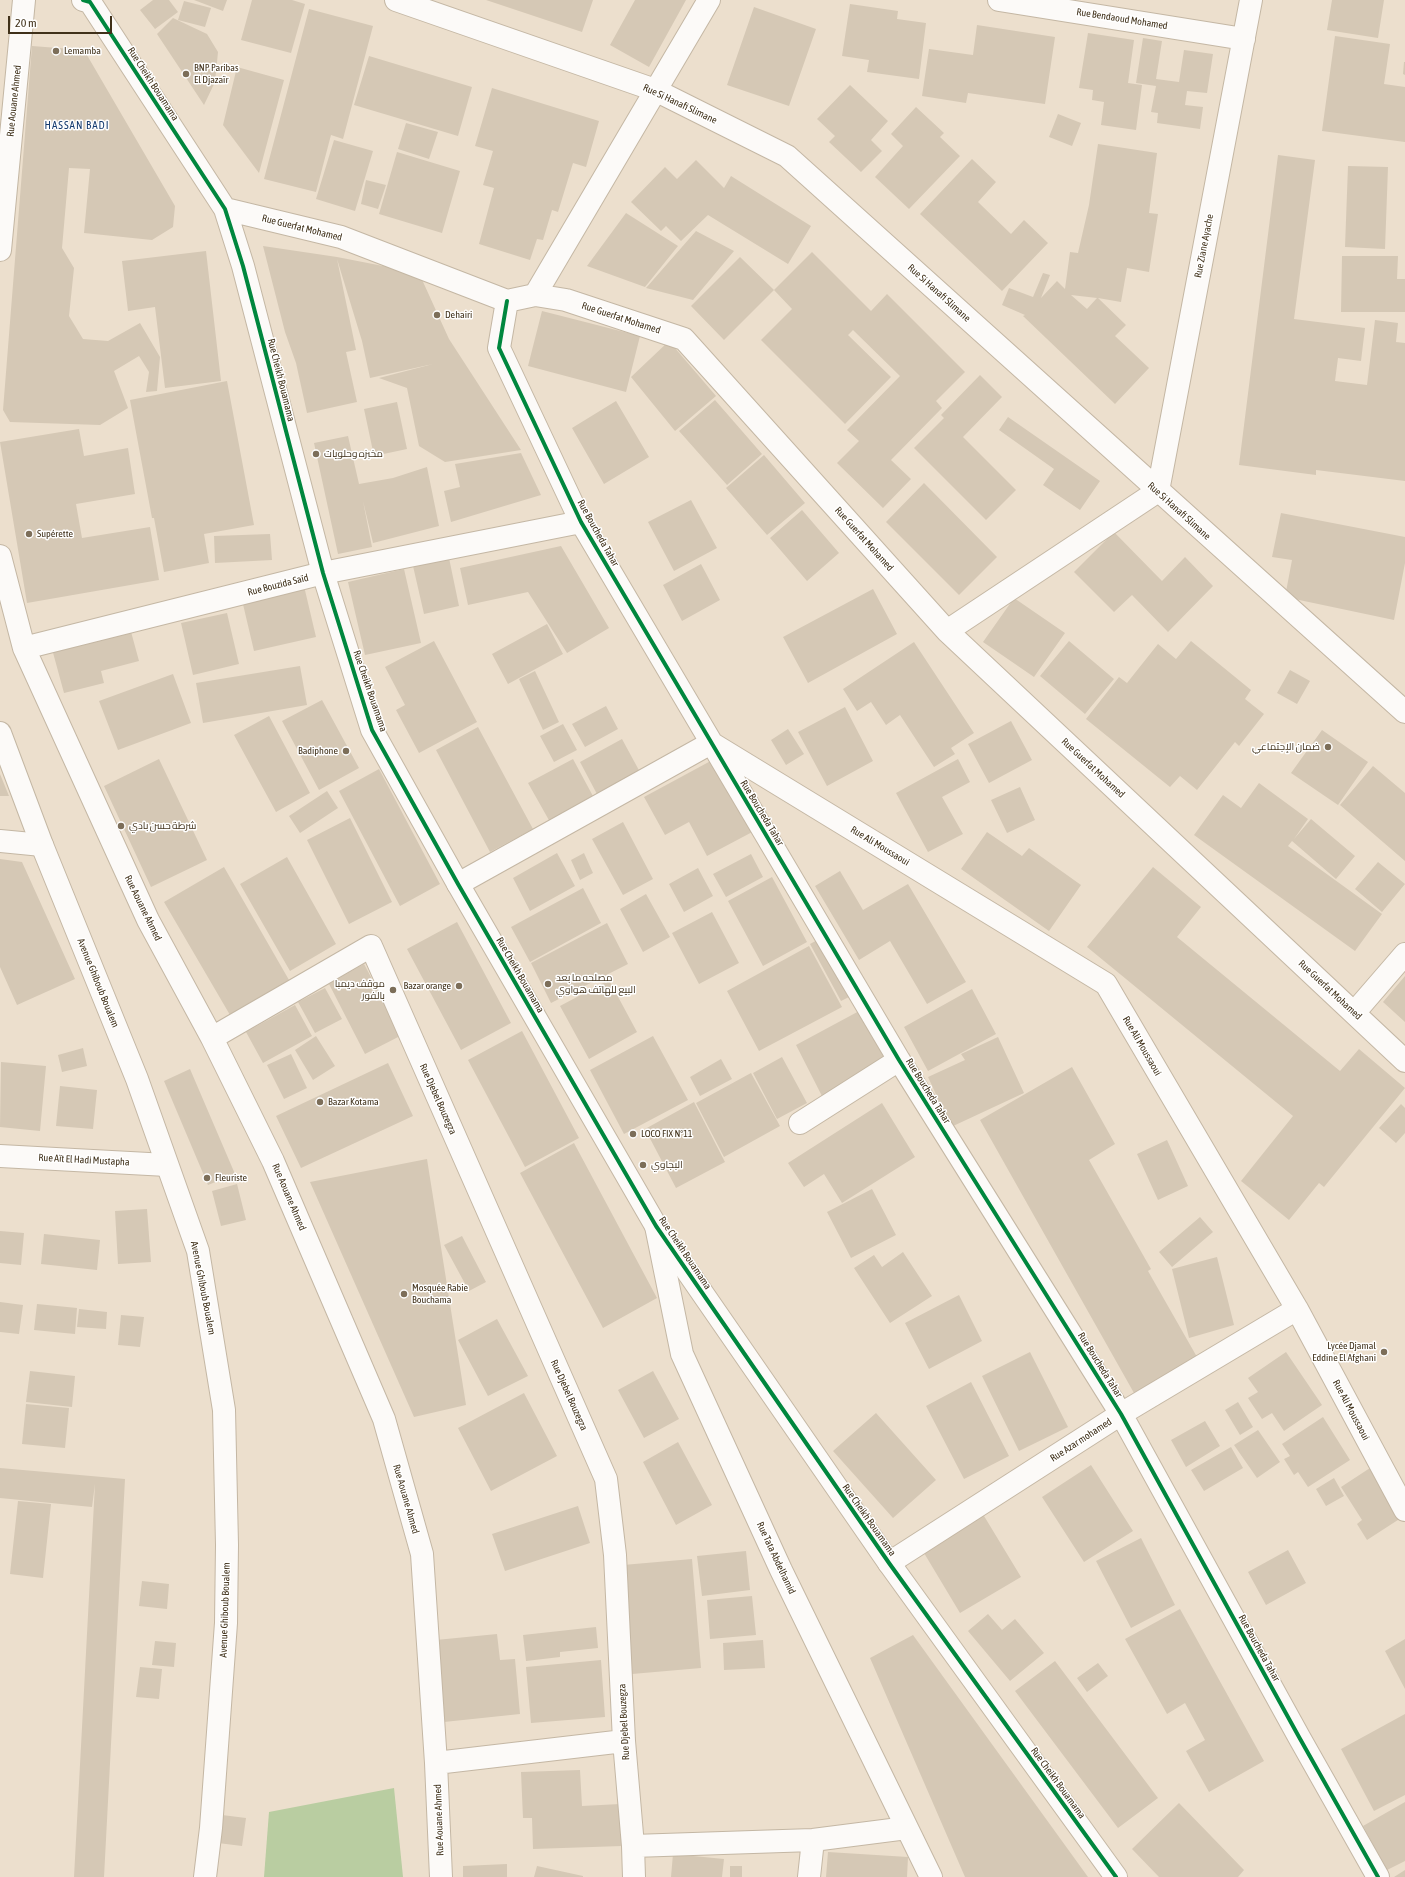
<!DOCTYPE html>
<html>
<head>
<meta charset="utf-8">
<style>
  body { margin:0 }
  #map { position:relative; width:1405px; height:1877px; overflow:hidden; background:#ecdfcd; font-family:"Asap Condensed",sans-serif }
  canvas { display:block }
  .scale { position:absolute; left:8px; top:16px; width:104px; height:18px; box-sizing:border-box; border:2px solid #40311a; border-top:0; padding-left:5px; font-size:12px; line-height:14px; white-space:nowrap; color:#40311a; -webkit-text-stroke:3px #fff; paint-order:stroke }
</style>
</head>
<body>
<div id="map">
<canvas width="1405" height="1877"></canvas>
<div class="scale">20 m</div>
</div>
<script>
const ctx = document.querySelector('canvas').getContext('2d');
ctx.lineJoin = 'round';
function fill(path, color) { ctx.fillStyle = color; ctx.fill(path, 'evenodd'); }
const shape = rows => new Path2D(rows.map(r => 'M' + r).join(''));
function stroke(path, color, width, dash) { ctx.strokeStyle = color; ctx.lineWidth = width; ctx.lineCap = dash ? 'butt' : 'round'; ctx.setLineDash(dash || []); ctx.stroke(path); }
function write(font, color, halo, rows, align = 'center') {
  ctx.font = font + ' "Asap Condensed",Cairo,sans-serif'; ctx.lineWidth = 3; ctx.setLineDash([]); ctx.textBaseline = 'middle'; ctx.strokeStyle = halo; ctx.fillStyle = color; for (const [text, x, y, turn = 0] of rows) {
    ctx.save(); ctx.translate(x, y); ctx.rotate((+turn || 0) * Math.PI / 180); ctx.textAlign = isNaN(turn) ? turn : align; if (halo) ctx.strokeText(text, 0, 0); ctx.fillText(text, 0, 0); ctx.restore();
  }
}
fill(shape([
  [394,1788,403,1877,264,1877,269,1812]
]), '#b9cda1');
fill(shape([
  [153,0,169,0,178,12,155,29,140,10],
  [194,0,227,0,223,11],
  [252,0,292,0,305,4,291,53,241,40],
  [486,0,593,0,582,32],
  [635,0,686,0,649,67,610,45],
  [1332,0,1384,0,1378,38,1327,30],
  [184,1,211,8,205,27,178,20],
  [850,4,898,11,897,19,926,23,919,79,867,72,869,60,842,56],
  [754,7,816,29,789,106,727,85],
  [309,9,373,26,343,139,331,135,316,192,264,179],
  [173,18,207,34,218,52,215,82,204,105,157,34],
  [977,25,1055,37,1045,104,968,93,966,103,922,96,929,49,973,55],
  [1088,33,1134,40,1128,83,1142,85,1136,130,1101,125,1104,102,1092,100,1093,90,1079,88],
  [1335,36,1390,44,1384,84,1405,87,1405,142,1322,131],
  [1143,38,1162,41,1156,79,1179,82,1184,50,1213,54,1207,93,1187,91,1185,105,1203,107,1200,129,1157,123,1158,113,1151,112,1156,86,1136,83],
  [32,46,84,50,175,206,173,227,152,240,84,233,90,169,69,168,62,248,74,268,69,316,83,339,108,341,140,323,160,357,157,391,146,392,149,372,139,356,114,371,128,408,100,425,10,422,3,410],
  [369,56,472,87,458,136,354,105],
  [1404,62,1405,62,1405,75,1403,74],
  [237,67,284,80,259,173,223,125],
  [850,85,888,121,871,140,882,151,861,172,829,142,835,136,817,119],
  [492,88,599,121,586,167,573,163,558,212,552,210,543,240,537,239,530,260,479,244,494,188,483,185,493,151,475,146],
  [916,107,944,133,940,137,960,156,909,209,875,177,903,146,891,134],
  [1058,114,1081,123,1072,146,1049,137],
  [406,123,438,132,429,159,398,149],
  [334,140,373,151,355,211,316,199],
  [1098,144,1157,153,1149,213,1158,214,1149,272,1127,268,1121,302,1098,298,1126,325,1115,336,1149,368,1115,404,1023,316,1025,315,1002,305,1009,288,1033,297,1043,273,1050,275,1041,298,1057,281,1065,289,1070,252,1078,253,1089,205],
  [1071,295,1097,298,1087,309],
  [397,152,460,171,442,233,379,214],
  [1278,155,1315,160,1294,319,1365,328,1361,361,1338,358,1335,381,1367,385,1375,320,1398,323,1396,342,1405,343,1405,481,1316,470,1316,475,1239,465],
  [972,159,996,182,978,202,1011,234,1024,220,1048,243,1002,291,920,214],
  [696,160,724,188,731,176,811,226,788,264,708,215,681,241,666,226,661,231,631,202,665,167,677,179],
  [1348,166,1388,167,1385,249,1345,247],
  [366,180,386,185,378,209,361,204],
  [626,213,678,246,645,287,587,266],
  [696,231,734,251,693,300,646,288],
  [263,246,337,257,419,273,449,339,521,450,445,462,419,446,407,388,379,378,433,364,370,378,362,341,337,259,356,350,346,352,357,402,307,413,296,363,285,332],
  [206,251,221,381,165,388,155,307,128,311,122,261],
  [812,252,871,311,887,294,965,372,936,401,942,408,891,460,911,479,883,508,837,463,859,441,847,430,900,376,853,330,848,335,891,377,845,424,761,340,792,309,774,290],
  [1342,256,1398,256,1397,279,1405,279,1405,312,1341,312],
  [740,257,774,290,724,340,691,306],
  [542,311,640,336,626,392,528,366],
  [669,341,716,396,675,431,631,377],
  [980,375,1002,397,963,437,1016,490,986,520,914,448,944,418,941,415],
  [227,381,254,525,204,534,209,563,164,572,154,518,152,518,130,400],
  [715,400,762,454,727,485,679,431],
  [616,401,649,457,604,484,572,428],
  [397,402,407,449,374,456,364,409],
  [1008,417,1100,481,1080,510,1043,485,1054,469,999,430],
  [79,429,84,456,128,448,135,494,76,504,82,538,150,527,159,580,27,603,0,442],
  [348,436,359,484,393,478,427,467,439,526,373,543,363,501,372,547,338,554,314,443],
  [521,453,541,495,451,522,444,491,460,487,455,464],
  [764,455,805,503,767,535,726,488],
  [924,483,997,557,959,595,886,522],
  [691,500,717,548,674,571,648,522],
  [802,510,839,553,807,581,770,538],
  [1281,513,1405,537,1405,563,1394,620,1285,597,1292,560,1272,557],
  [1114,532,1162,581,1185,557,1213,586,1168,632,1132,595,1114,612,1074,572],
  [270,534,272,560,215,563,214,536],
  [561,546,609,628,567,653,528,592,468,605,460,568],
  [449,558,459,606,424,614,413,566],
  [701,564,720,600,682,621,663,585],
  [404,569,421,643,365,655,348,582],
  [304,586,316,637,254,651,242,600],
  [873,589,897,634,808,683,783,637],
  [1014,598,1065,633,1034,677,983,642],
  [227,613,239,664,193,675,181,623],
  [547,624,563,654,508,684,492,654],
  [130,628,139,661,101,671,104,683,64,693,52,649],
  [434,641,477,722,419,753,396,710,405,705,385,667],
  [1069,641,1114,679,1085,714,1040,676],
  [1191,641,1251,690,1245,699,1264,714,1239,746,1235,742,1197,790,1180,776,1170,787,1086,719,1119,677,1127,683,1158,644,1176,659],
  [914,642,974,733,951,748,955,754,934,767,900,715,886,725,871,702,857,711,843,689],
  [300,666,307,705,203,723,196,683],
  [1290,670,1310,681,1297,704,1277,693],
  [535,671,559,722,543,730,519,679],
  [173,674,191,723,118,750,99,701],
  [322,700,359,768,319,790,282,721],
  [606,706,618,729,585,747,572,724],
  [845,707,873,761,827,786,798,732],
  [269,716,310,793,276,812,234,735],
  [1011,721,1032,760,989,783,968,744],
  [563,724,577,750,554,762,540,736],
  [478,727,533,829,490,852,436,750],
  [788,729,804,754,786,765,771,740],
  [1322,730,1368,762,1338,805,1291,773],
  [622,739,641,774,598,796,580,762],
  [718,757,756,830,707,856,689,822,665,835,644,797],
  [159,759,207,860,151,887,104,786],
  [573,759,594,798,550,822,528,783],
  [958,759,970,782,942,797,963,834,928,852,896,793],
  [1373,766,1405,793,1405,861,1340,805],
  [379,769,440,884,400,906,339,791],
  [0,774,9,796,0,796],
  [1259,783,1308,819,1294,839,1311,819,1355,856,1336,879,1292,841,1288,846,1382,914,1355,951,1194,835,1223,795,1241,808],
  [1020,787,1035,820,1007,833,991,800],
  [327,791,338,808,300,833,289,816],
  [350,818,392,902,349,924,307,840],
  [623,822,653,879,623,895,592,839],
  [987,832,1022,856,1029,848,1081,885,1049,931,961,869],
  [557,853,575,886,530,911,513,878],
  [584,853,593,873,580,880,571,860],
  [751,854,763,877,726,897,713,874],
  [287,857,336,944,290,971,240,884],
  [0,859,22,862,75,979,17,1005,0,967],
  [1378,862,1405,884,1382,912,1355,889],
  [224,867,289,980,230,1015,164,902],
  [1153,867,1201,907,1177,937,1340,1071,1359,1049,1405,1088,1324,1187,1319,1183,1289,1220,1241,1181,1293,1116,1087,947],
  [698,868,713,896,684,912,669,884],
  [840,871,863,910,908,884,966,982,927,1004,890,941,859,960,815,886],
  [772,877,807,942,763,966,728,901],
  [583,888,601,923,530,962,511,927],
  [646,894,670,937,643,952,620,909],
  [712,912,739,963,699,984,672,933],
  [457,922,511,1023,461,1050,407,949],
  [607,923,628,964,551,1003,531,963],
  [823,937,855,994,841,1001,810,944],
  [809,946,842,1007,759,1051,727,991],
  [364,964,402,1035,365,1054,329,984],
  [1405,976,1405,1022,1383,1002],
  [609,980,637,1032,589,1059,560,1006],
  [325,988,342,1019,315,1033,298,1002],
  [972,989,996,1034,928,1071,904,1027],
  [295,1005,312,1036,263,1063,246,1032],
  [861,1010,888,1063,823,1098,796,1045],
  [522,1031,579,1138,525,1167,468,1060],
  [316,1036,335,1066,313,1080,295,1050],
  [653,1036,688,1100,624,1134,590,1070],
  [998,1037,1024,1093,951,1127,928,1077,965,1060,961,1054],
  [83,1048,87,1066,62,1072,58,1055],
  [291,1054,307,1088,284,1099,267,1065],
  [782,1057,807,1103,777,1119,753,1073],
  [721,1059,732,1079,700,1096,690,1077],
  [1,1062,46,1066,40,1131,0,1127],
  [388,1063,413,1116,301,1168,276,1116],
  [1072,1067,1115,1144,1089,1160,1151,1269,1148,1271,1197,1357,1134,1393,980,1120],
  [190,1069,235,1174,208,1185,164,1081],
  [751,1073,780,1126,724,1157,696,1103],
  [60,1086,97,1090,93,1129,56,1126],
  [694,1102,725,1162,676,1188,645,1129],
  [882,1103,915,1157,842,1203,824,1174,804,1187,788,1163],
  [1401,1104,1405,1108,1405,1133,1396,1143,1379,1128],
  [1167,1140,1188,1186,1158,1200,1137,1154],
  [574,1143,657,1298,603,1328,520,1173],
  [427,1159,466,1405,414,1417,310,1182],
  [237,1184,246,1220,221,1226,212,1191],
  [872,1189,896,1235,851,1258,827,1212],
  [147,1209,151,1262,118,1264,115,1211],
  [1200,1217,1213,1232,1172,1267,1159,1252],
  [0,1231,24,1233,21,1265,0,1263],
  [44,1234,100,1240,97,1270,41,1264],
  [462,1236,486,1282,469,1291,444,1245],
  [903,1252,932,1296,890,1323,854,1268,874,1255,882,1267],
  [1217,1257,1234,1325,1189,1338,1172,1269],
  [959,1295,982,1341,929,1369,905,1323],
  [0,1302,23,1305,19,1334,0,1332],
  [37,1304,77,1308,75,1334,34,1330],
  [79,1309,107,1312,106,1329,77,1327],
  [121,1315,144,1317,140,1347,118,1345],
  [497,1319,528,1376,488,1396,458,1340],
  [1030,1352,1068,1427,1019,1451,982,1376],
  [1286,1352,1322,1405,1284,1431,1272,1413,1262,1419,1248,1398,1258,1392,1248,1378],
  [30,1371,75,1376,72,1407,26,1402],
  [653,1371,679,1419,644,1438,618,1390],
  [971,1382,1009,1456,964,1479,926,1406],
  [524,1393,557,1456,491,1491,458,1428],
  [1238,1402,1253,1427,1240,1435,1225,1410],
  [26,1404,69,1408,65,1448,22,1444],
  [876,1413,936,1480,893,1518,833,1451],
  [1323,1417,1350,1460,1308,1487,1298,1472,1294,1475,1284,1459,1290,1456,1282,1444],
  [1205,1421,1220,1446,1186,1467,1171,1440],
  [1258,1430,1280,1462,1257,1478,1234,1445],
  [678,1442,712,1505,676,1525,643,1462],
  [1231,1447,1243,1468,1204,1491,1191,1470],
  [1091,1465,1133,1531,1084,1562,1042,1497],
  [0,1468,125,1479,104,1877,74,1877,95,1484,92,1507,0,1498],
  [1370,1468,1401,1518,1367,1540,1357,1524,1362,1520,1341,1487],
  [1334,1478,1344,1496,1326,1506,1316,1489],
  [18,1501,51,1504,43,1578,10,1574],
  [578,1506,590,1543,505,1571,492,1534],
  [981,1511,1021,1577,960,1613,921,1548],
  [1141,1538,1175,1605,1131,1628,1096,1561],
  [1288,1550,1306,1583,1266,1605,1248,1572],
  [746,1551,750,1590,702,1596,697,1556],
  [692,1559,701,1668,632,1674,623,1565],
  [142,1581,169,1584,167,1609,139,1606],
  [752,1596,756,1635,710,1639,707,1600],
  [1180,1609,1264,1761,1209,1792,1186,1751,1205,1740,1185,1703,1167,1714,1125,1639],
  [988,1614,1002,1630,1015,1619,1044,1653,1010,1681,968,1631],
  [596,1627,598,1648,560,1652,560,1657,526,1661,523,1635],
  [497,1634,500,1660,515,1659,520,1714,444,1722,436,1640],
  [913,1635,1088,1877,965,1877,870,1658],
  [1405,1639,1405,1689,1385,1651],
  [763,1640,765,1668,724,1670,723,1643],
  [155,1641,176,1643,174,1667,152,1665],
  [601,1660,605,1717,531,1723,526,1667],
  [1055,1661,1158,1798,1118,1828,1015,1691],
  [1098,1663,1108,1676,1087,1692,1077,1678],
  [140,1667,162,1669,159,1699,136,1697],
  [1405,1714,1405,1795,1374,1811,1341,1749],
  [580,1770,582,1806,620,1804,622,1846,533,1849,532,1818,523,1818,521,1772],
  [1405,1802,1405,1861,1387,1870,1363,1826],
  [1179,1803,1244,1870,1238,1877,1159,1877,1132,1849],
  [222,1815,246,1818,242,1846,218,1843],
  [828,1852,908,1857,907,1877,826,1877],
  [673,1854,724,1859,722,1877,671,1877],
  [507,1864,507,1877,463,1877,463,1866],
  [537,1866,583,1876,583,1877,534,1877],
  [730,1866,742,1866,742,1877,730,1877],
  [1405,1870,1405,1877,1394,1877]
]), '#d5c8b5');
const street = shape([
  [83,0,90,2,225,209,243,266,323,573],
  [999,0,1244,39],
  [225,209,341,237,507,301,535,295,566,300,684,339,947,631,1405,1061],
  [0,250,24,0],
  [535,295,709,0],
  [507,301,499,348,581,522,899,1060,1121,1414,1299,1737,1378,1877],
  [0,556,24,648,148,920,212,1038,273,1161,384,1419,422,1554,436,1763,441,1877],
  [947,631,1158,491,1251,0],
  [24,648,323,573,581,522],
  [0,841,42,845],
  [458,884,711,743,1106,984,1297,1309,1405,1510],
  [1354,1013,1405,954],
  [212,1038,371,946,606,1479,615,1555,624,1741,633,1846,634,1877],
  [800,1123,899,1060],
  [0,1156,167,1165],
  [656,1226,682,1354,781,1570,931,1877],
  [889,1563,1121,1414,1297,1309],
  [436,1763,624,1741],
  [633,1846,813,1840,907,1828],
  [809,1877,813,1840]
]);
const secondary = shape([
  [396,0,655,90,787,156,1405,712],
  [323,573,372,730,458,884,656,1226,889,1563,1116,1877],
  [0,733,42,845,137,1079,198,1251,224,1410,227,1545,226,1623,211,1828,205,1877]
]);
stroke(street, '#c4b7a4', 24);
stroke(secondary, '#c4b7a4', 24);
stroke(street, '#fcfaf8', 22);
stroke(secondary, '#fcfaf8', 22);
stroke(shape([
  [83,0,90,2,225,209,243,266,323,573,372,730,458,884,656,1226,889,1563,1116,1877],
  [507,301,499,348,581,522,899,1060,1121,1414,1299,1737,1378,1877]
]), '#00873e', 4);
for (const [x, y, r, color] of [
  [56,51,4,"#7c6e59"],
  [186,74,4,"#7c6e59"],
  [437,315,4,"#7c6e59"],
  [316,454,4,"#7c6e59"],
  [29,534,4,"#7c6e59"],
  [1328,747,4,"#7c6e59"],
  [346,751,4,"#7c6e59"],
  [121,826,4,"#7c6e59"],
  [548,984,4,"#7c6e59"],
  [459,986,4,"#7c6e59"],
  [393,990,4,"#7c6e59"],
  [320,1102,4,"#7c6e59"],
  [633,1134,4,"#7c6e59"],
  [643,1165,4,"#7c6e59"],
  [207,1178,4,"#7c6e59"],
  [404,1294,4,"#7c6e59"],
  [1384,1352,4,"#7c6e59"]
]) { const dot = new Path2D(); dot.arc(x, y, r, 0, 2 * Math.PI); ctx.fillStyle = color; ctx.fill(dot); stroke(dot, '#fff', 1.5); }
write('10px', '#40311a', '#fff', [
  ["Rue Bendaoud Mohamed",1122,19,9],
  ["Rue Cheikh Bouamama",153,84,57],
  ["Rue Aouane Ahmed",14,101,-84],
  ["Rue Si Hanafi Slimane",680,104,25],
  ["Rue Guerfat Mohamed",302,228,14],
  ["Rue Ziane Ayache",1204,246,-79],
  ["Rue Si Hanafi Slimane",939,293,42],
  ["Rue Guerfat Mohamed",621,318,18],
  ["Rue Cheikh Bouamama",281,380,76],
  ["Rue Si Hanafi Slimane",1179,511,42],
  ["Rue Boucheda Tahar",598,533,61],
  ["Rue Guerfat Mohamed",864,539,48],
  ["Rue Bouzida Saïd",278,585,-14],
  ["Rue Cheikh Bouamama",370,691,71],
  ["Rue Guerfat Mohamed",1093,768,43],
  ["Rue Boucheda Tahar",762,813,59],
  ["Rue Ali Moussaoui",880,846,31],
  ["Rue Aouane Ahmed",143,908,64],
  ["Rue Cheikh Bouamama",520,975,60],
  ["Avenue Ghiboub Boualem",98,983,68],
  ["Rue Guerfat Mohamed",1330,990,43],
  ["Rue Ali Moussaoui",1142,1046,60],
  ["Rue Boucheda Tahar",928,1091,58],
  ["Rue Djebel Bouzegza",438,1099,66],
  ["Rue Aït El Hadi Mustapha",84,1160,3],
  ["Rue Aouane Ahmed",289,1197,67],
  ["Rue Cheikh Bouamama",685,1253,56],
  ["Avenue Ghiboub Boualem",203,1288,79],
  ["Rue Boucheda Tahar",1100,1365,58],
  ["Rue Djebel Bouzegza",569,1395,66],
  ["Rue Ali Moussaoui",1351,1410,62],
  ["Rue Azar mohamed",1081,1440,-33],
  ["Rue Aouane Ahmed",406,1499,74],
  ["Rue Cheikh Bouamama",869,1520,55],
  ["Rue Tata Abdelhamid",776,1558,65],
  ["Avenue Ghiboub Boualem",225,1610,-88],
  ["Rue Boucheda Tahar",1259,1648,61],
  ["Rue Djebel Bouzegza",624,1722,-93],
  ["Rue Cheikh Bouamama",1058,1783,54],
  ["Rue Aouane Ahmed",439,1820,-92]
]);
write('10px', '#40311a', '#fff', [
  ["Lemamba",64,51],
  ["BNP Paribas",194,68],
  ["El Djazaïr",194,80],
  ["Dehairi",445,315],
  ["مخبزه وحلويات",324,454],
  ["Supérette",37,534],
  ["ضمان الإجتماعي",1320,747,"right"],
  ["Badiphone",338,751,"right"],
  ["شرطة حسن بادي",129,826],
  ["مصلحه ما بعد",556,978],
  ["البيع للهاتف هواوي",556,990],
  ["موقف ديمبا",385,984,"right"],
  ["بالفور",385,996,"right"],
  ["Bazar orange",451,986,"right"],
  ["Bazar Kotama",328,1102],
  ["LOCO FIX N°11",641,1134],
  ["البجاوي",651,1165],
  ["Fleuriste",215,1178],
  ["Mosquée Rabie",412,1288],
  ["Bouchama",412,1300],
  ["Lycée Djamal",1376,1346,"right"],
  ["Eddine El Afghani",1376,1358,"right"]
], 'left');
ctx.letterSpacing = '1px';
write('11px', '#153b6f', '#fff', [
  ["HASSAN BADI",77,126]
]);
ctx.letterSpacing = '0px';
</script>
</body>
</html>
